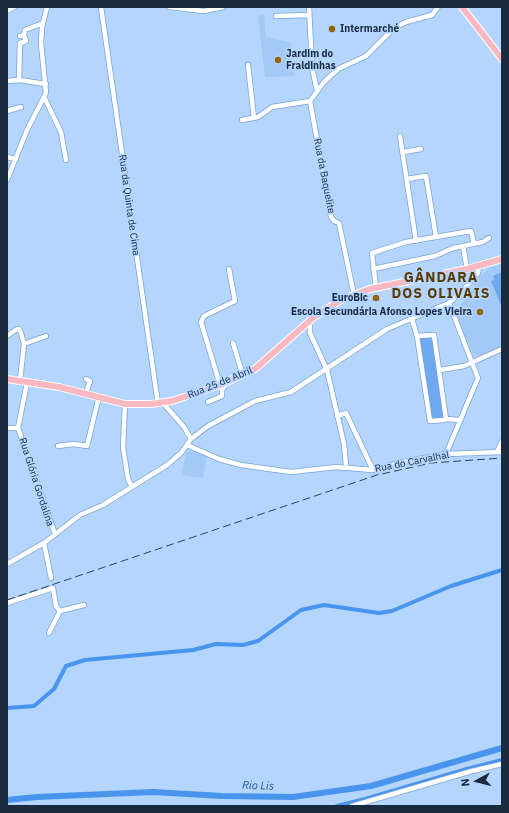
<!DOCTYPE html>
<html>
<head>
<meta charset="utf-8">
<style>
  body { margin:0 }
  #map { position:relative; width:509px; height:813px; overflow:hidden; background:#b3d5fe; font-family:"IBM Plex Sans",sans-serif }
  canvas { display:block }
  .frame { position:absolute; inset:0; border:8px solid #1b2b3f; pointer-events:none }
  .north { position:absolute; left:457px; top:761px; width:40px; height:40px; -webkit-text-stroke:3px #b3d5fe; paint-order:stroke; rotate:263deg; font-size:11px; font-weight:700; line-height:16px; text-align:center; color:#1b2b3f }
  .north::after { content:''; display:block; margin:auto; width:14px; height:18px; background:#1b2b3f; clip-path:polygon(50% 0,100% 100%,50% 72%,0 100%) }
</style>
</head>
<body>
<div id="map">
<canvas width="509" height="813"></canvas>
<div class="frame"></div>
<div class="north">N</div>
</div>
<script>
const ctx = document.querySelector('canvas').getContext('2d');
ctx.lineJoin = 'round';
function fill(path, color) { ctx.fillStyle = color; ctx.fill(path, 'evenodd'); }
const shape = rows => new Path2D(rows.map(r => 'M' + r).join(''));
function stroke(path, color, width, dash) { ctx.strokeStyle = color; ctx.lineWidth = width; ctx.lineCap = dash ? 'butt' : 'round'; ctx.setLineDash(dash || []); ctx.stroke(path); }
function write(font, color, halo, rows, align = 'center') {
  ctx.font = font + ' "IBM Plex Sans",sans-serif'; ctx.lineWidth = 3.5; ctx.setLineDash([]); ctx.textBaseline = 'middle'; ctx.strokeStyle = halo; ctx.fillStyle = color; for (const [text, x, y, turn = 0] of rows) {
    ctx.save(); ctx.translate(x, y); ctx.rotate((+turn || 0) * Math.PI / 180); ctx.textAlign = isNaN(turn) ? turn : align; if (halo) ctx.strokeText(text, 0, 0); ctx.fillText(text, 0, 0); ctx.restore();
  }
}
fill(shape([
  [264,15,266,37,291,43,294,76,265,77,258,16],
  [502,264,502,347,481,356,473,354,461,326,458,316,459,308,481,275,488,269],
  [195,451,207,457,203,478,182,475,186,452]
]), '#a3c9f6');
fill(shape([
  [502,272,502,308,491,281,494,280,493,276],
  [432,336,444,417,434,420,431,418,419,338]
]), '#6ea8ee');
stroke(shape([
  [7,708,34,706,54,689,66,666,85,660,193,650,216,644,243,645,258,641,301,610,324,605,379,613,392,611,451,586,502,570],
  [337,806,365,799,467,769,502,760]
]), '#4995ee', 4);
stroke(shape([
  [7,800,37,797,153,792,222,796,293,797,371,786,502,748]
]), '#4995ee', 6);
const minor = shape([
  [101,7,158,404],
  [169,7,204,11,223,7],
  [309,7,312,67,317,91],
  [7,11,14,7],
  [276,16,309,15],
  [20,36,24,35,25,30,43,23],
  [248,65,254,118],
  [19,80,20,43,26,41,24,35],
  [7,81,19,80,46,84],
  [45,99,61,132,66,160],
  [310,101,331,217,334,221,339,223,354,295],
  [7,111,21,107],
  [242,120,258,117,272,107,310,101,324,82,338,69,366,56,394,28,406,22,432,15,438,7],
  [400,136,416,241],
  [403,152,421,149],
  [7,157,16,159],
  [407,179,426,176,436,237],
  [7,180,27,130,46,93,41,43,42,27,47,7],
  [463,246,467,269],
  [373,269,435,256,453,248,483,242,489,238],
  [376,288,372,253,406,242,471,231,474,244],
  [412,319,417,336,430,421,444,420,446,419,434,335,417,336],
  [308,322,310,327,310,333,327,370,344,444,346,466],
  [7,336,17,329,19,329,21,333,24,344,20,381],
  [233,343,243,376],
  [24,344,46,336],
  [440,370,464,366,502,349],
  [27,383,18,428,55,534],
  [220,385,201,322,204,316,235,301,229,269],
  [86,393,90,381,86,379],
  [208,402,222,396,222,390,227,382],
  [163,403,184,427,191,439],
  [125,404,123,447,128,479,132,487],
  [337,416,346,413,373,470],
  [446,419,460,420],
  [7,428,18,428],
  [187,445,219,459,241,465,291,472,336,467,373,470,403,462,446,454,502,452],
  [58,446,74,444,87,446,99,396],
  [497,452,502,441],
  [446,454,478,378,449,303],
  [44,543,51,578],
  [7,564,44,543,80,515,103,505,167,465,181,453,191,439,208,426,255,401,291,392,387,329,449,303,463,290,478,273,479,266],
  [7,603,53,588,56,606,60,611],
  [49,633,60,611,84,605],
  [352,806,472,771,502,764]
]);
const major = shape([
  [462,7,502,59],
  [7,379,59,387,125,404,151,404,172,401,220,385,255,369,314,317,341,300,370,289,467,269,502,259]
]);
stroke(minor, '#7ba4d6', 6);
stroke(major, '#fff', 8);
stroke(minor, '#fff', 4.5);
stroke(major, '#fab9c0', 6);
stroke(shape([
  [7,600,377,475,431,463,502,458]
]), '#30435a', 1, [8, 4]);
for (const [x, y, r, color] of [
  [332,29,4,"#936312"],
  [278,60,4,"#936312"],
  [376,298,4,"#936312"],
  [480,312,4,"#936312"]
]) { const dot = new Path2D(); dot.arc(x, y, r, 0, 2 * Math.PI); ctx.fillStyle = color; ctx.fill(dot); stroke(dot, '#b3d5fe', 1.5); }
write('bold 10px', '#1b2b3f', '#b3d5fe', [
  ["Intermarché",340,29],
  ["Jardim do",286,54],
  ["Fraldinhas",286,66],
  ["EuroBic",368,298,"right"],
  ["Escola Secundária Afonso Lopes Vieira",472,312,"right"]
], 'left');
write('10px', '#1b2b3f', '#b3d5fe', [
  ["Rua da Baquelite",324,176,79],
  ["Rua da Quinta de Cima",129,205,82],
  ["Rua 25 de Abril",220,383,-22],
  ["Rua do Carvalhal",412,462,-11],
  ["Rua Glória Gordalina",36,482,72]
]);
write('italic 11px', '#21538d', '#b3d5fe', [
  ["Rio Lis",258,786,2]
]);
ctx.letterSpacing = '1px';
write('bold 14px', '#5b3a00', '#b3d5fe', [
  ["GÂNDARA",441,278],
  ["DOS OLIVAIS",441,294]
]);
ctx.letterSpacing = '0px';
</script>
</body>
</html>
